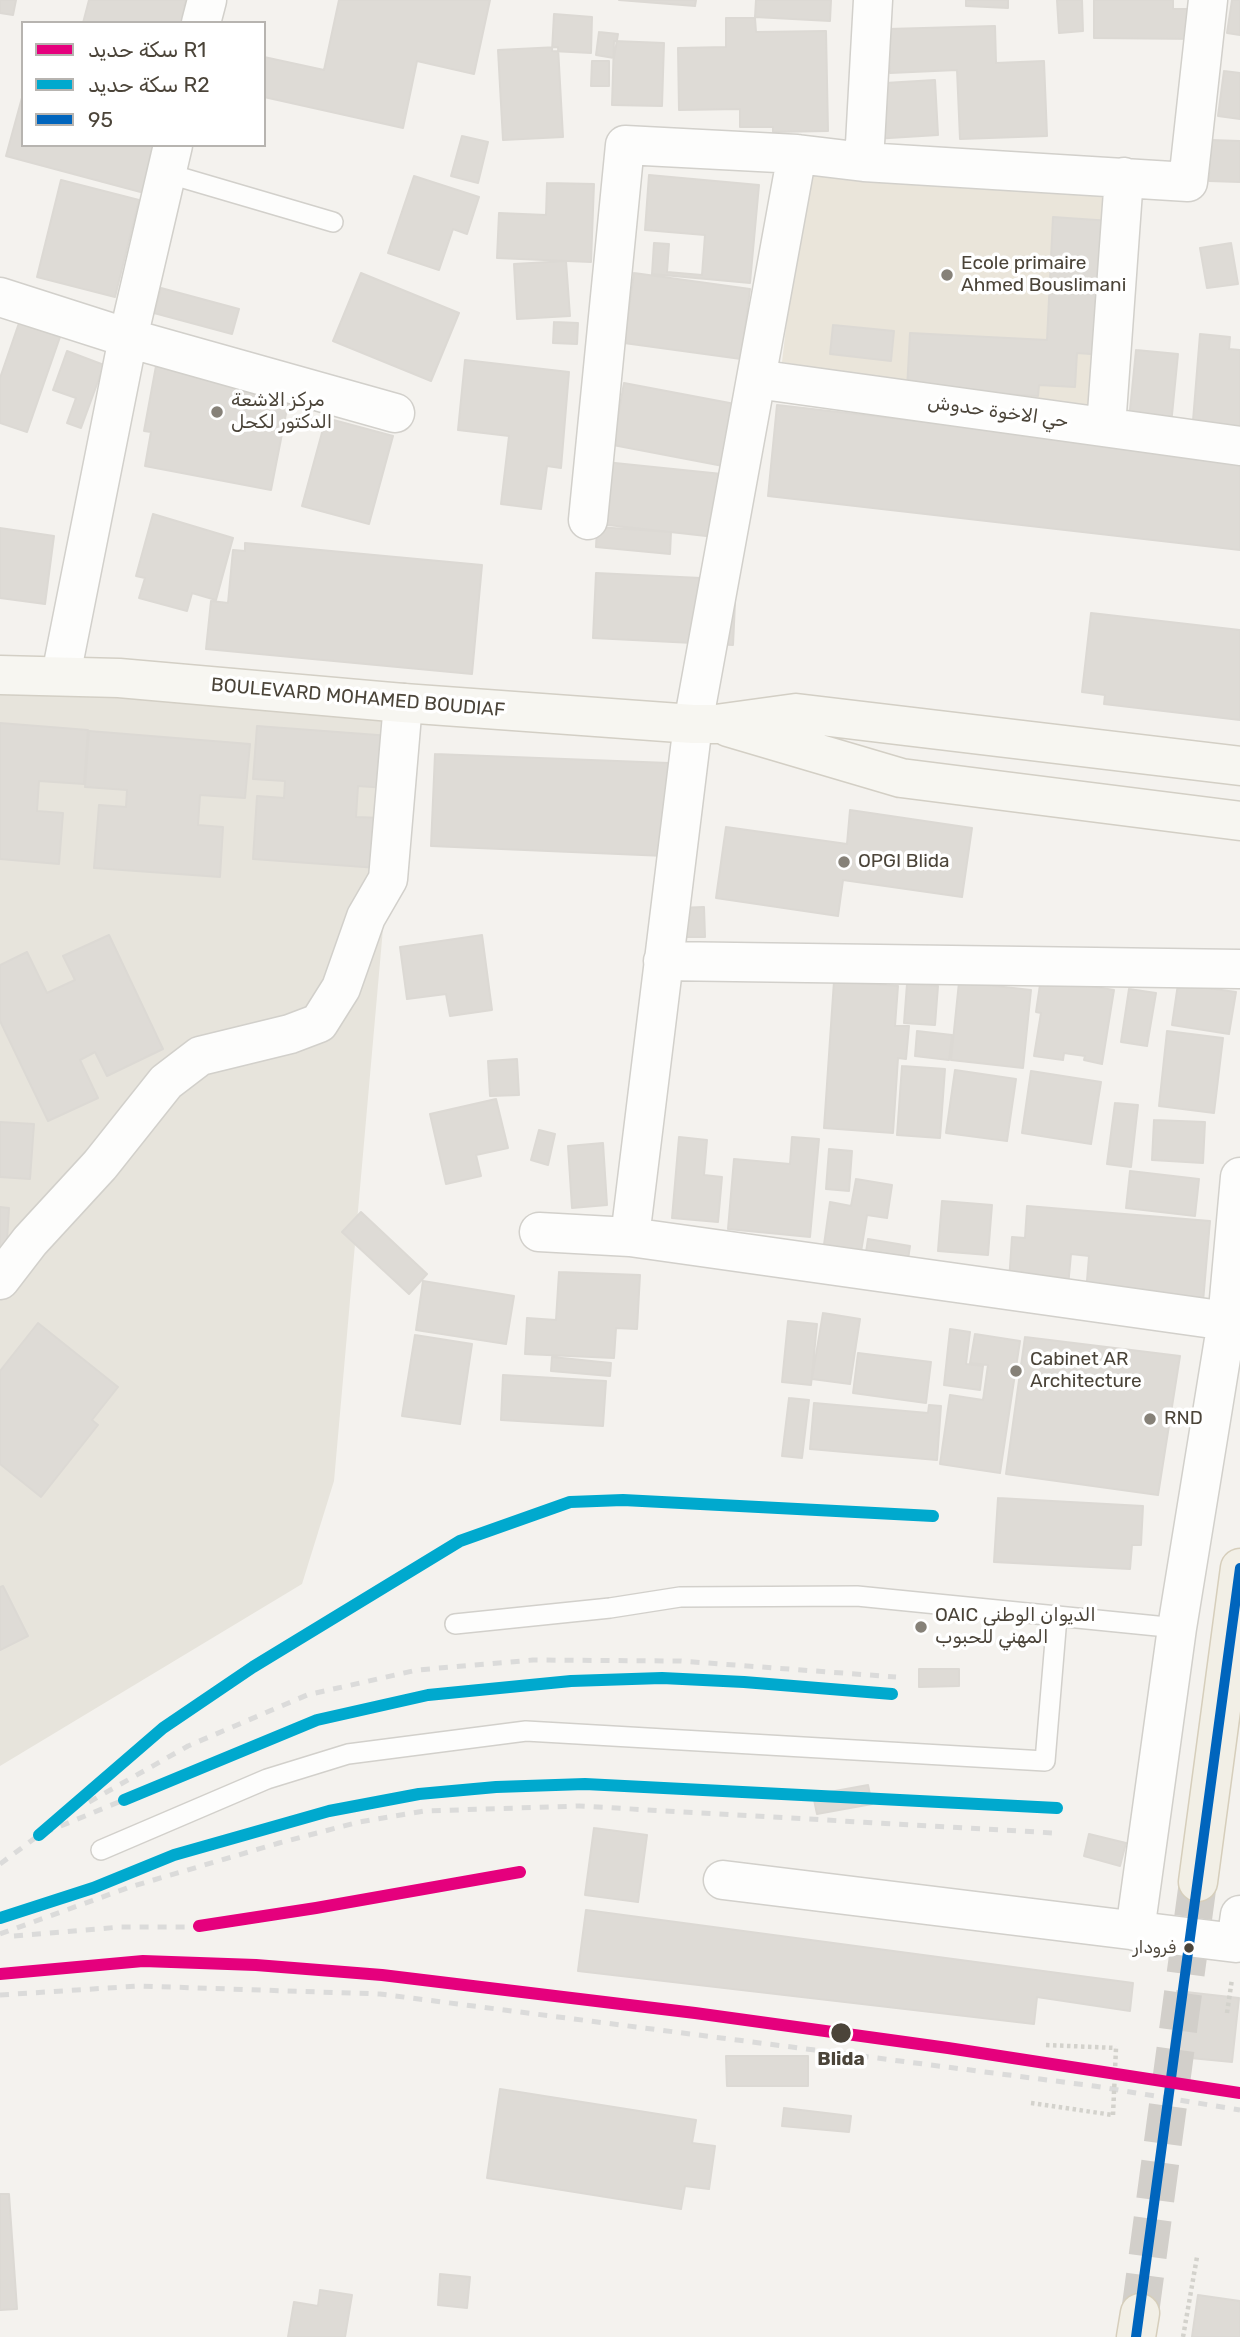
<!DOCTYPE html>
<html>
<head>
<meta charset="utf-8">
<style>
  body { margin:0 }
  #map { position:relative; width:1240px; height:2337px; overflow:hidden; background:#f4f2ee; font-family:Rubik,"Noto Sans Arabic",sans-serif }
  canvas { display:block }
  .legend { position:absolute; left:21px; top:21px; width:245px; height:126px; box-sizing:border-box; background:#fff; border:2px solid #b7b4b0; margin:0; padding:9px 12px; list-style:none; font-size:21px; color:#4b4439 }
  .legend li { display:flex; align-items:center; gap:14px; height:35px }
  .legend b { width:35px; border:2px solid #b7b4b0 }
</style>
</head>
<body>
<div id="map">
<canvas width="1240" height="2337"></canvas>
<ul class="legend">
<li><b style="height:9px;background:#e5007d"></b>سكة حديد R1</li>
<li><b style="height:9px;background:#00a9ce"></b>سكة حديد R2</li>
<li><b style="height:9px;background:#0065bd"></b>95</li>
</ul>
</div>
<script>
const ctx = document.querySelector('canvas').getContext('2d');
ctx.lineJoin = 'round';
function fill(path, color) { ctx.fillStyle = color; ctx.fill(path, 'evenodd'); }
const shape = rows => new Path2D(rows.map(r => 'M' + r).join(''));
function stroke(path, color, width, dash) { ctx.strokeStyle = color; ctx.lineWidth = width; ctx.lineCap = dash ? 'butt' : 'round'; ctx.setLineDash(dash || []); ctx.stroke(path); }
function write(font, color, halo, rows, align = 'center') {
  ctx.font = font + ' Rubik,"Noto Sans Arabic",sans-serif'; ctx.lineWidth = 7; ctx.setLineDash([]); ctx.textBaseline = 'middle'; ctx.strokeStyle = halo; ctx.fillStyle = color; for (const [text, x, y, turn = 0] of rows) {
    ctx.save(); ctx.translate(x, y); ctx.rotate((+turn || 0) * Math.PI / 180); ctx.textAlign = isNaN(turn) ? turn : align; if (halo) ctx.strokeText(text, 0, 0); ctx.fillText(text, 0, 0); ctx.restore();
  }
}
fill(shape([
  [0,675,403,703,334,1481,302,1584,0,1766]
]), '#e7e4dc');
fill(shape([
  [805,164,1109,188,1091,413,782,362]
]), '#eae5da');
const building = shape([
  [0,0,16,0,13,15,0,13,0,0],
  [89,0,186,0,184,6,188,7,184,23,83,23,89,0],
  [339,0,490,0,474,74,417,61,403,128,264,97,264,57,324,70,339,0],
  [619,0,696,0,695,6,619,0],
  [756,0,831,0,830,21,755,17,756,0],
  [966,0,1008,0,1008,8,966,6,966,0],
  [1057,0,1082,0,1083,31,1059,33,1057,0],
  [1094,0,1173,0,1173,9,1200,9,1200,39,1094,38,1094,0],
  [1232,0,1240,0,1240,35,1227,33,1232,0],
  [554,14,592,17,591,53,552,51,554,14],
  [726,18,755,18,756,32,826,31,828,131,773,132,773,127,740,127,740,109,679,110,678,48,726,47,726,18],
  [995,26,996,63,1044,61,1047,136,960,139,957,70,890,73,888,29,995,26],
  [599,32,618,34,614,58,596,55,599,32],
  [614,41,664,43,662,106,612,105,614,41],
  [558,47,563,137,503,140,498,50,558,47],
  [592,61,609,61,609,86,591,86,592,61],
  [1224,71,1240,73,1240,119,1218,116,1224,71],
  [935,80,938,135,873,139,885,83,935,80],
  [23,94,23,145,161,145,148,194,6,156,23,94],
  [462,136,488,142,478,183,451,176,462,136],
  [1210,140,1240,141,1240,182,1209,181,1210,140],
  [649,175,759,185,750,283,652,274,654,243,669,244,667,272,702,275,705,235,645,230,649,175],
  [414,176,479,197,467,234,453,229,439,270,388,253,414,176],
  [61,180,139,200,115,297,37,277,61,180],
  [547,183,594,184,591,262,497,258,499,213,546,215,547,183],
  [1053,217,1111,221,1104,355,1077,353,1075,387,1039,385,1038,396,907,389,910,333,1047,340,1053,217],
  [1231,243,1238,284,1207,288,1200,248,1231,243],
  [566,261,570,316,517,319,514,264,566,261],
  [361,273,459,313,431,381,333,341,361,273],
  [634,273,750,289,741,359,624,343,634,273],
  [161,288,239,309,232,334,154,313,161,288],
  [554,322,578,323,577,344,553,343,554,322],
  [19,323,60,337,27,432,0,423,0,378,19,323],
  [833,325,894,331,891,361,830,354,833,325],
  [1200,334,1230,337,1229,349,1240,350,1240,437,1192,433,1200,334],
  [1136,350,1178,354,1171,425,1129,420,1136,350],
  [67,351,104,365,81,428,67,423,76,398,53,390,67,351],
  [465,360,569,372,561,468,547,466,541,509,501,504,509,436,458,430,465,360],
  [156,366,290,393,271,490,145,466,151,432,144,431,156,366],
  [624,383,735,404,723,466,613,445,624,383],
  [777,405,1240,458,1240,550,768,496,777,405],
  [326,418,393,436,369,524,302,506,326,418],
  [605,462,722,474,715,537,599,524,605,462],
  [153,514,233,538,216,600,192,593,187,611,139,598,145,578,136,576,153,514],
  [597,527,671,532,670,554,596,547,597,527],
  [0,528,54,536,45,604,0,598,0,528],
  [245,543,482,565,472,674,206,649,211,601,228,603,233,550,245,551,245,543],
  [596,573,722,579,721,602,735,603,733,645,593,638,596,573],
  [1091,613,1240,630,1240,720,1104,704,1105,695,1082,692,1091,613],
  [0,723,88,730,84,784,39,781,37,811,63,813,59,864,0,859,0,723],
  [257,726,391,736,387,788,358,786,356,817,382,818,378,868,253,859,257,796,284,798,285,781,253,779,257,726],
  [89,731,250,744,245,798,200,795,198,825,223,827,220,877,94,868,99,805,126,807,127,790,85,787,89,731],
  [435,754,669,763,665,856,431,846,435,754],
  [850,810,972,828,962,897,843,880,838,916,716,898,726,827,847,844,850,810],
  [704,907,705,937,679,937,678,908,704,907],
  [109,935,163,1049,107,1076,95,1052,80,1060,98,1098,48,1121,0,1021,0,965,27,952,47,993,75,980,63,956,109,935],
  [482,935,492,1010,450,1016,446,994,407,999,400,947,482,935],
  [1041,978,1114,990,1102,1064,1084,1060,1085,1056,1064,1053,1063,1060,1034,1056,1041,1013,1036,1012,1041,978],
  [834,981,898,986,895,1026,909,1026,906,1059,898,1058,893,1133,824,1128,834,981],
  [959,982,1031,990,1023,1068,951,1060,959,982],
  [907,984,938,986,935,1025,904,1023,907,984],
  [1178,984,1236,992,1229,1034,1172,1025,1178,984],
  [1129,989,1156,993,1147,1046,1121,1042,1129,989],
  [917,1031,952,1035,949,1060,915,1056,917,1031],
  [1167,1031,1223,1038,1214,1113,1159,1106,1167,1031],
  [517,1059,519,1095,490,1096,488,1061,517,1059],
  [902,1066,945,1069,940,1138,897,1135,902,1066],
  [955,1070,1016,1079,1007,1141,946,1133,955,1070],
  [1031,1071,1101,1082,1091,1144,1022,1133,1031,1071],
  [496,1099,508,1148,476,1155,481,1176,446,1184,430,1114,496,1099],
  [1115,1103,1138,1105,1131,1167,1107,1164,1115,1103],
  [1154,1120,1205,1122,1203,1163,1152,1160,1154,1120],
  [0,1122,34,1124,30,1179,0,1177,0,1122],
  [539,1130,555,1134,548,1165,531,1160,539,1130],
  [679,1137,707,1140,704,1175,722,1177,718,1222,672,1218,679,1137],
  [792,1137,819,1139,810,1237,728,1229,734,1159,790,1164,792,1137],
  [603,1143,607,1205,572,1208,568,1146,603,1143],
  [829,1149,852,1151,849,1191,826,1189,829,1149],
  [1130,1171,1199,1179,1195,1216,1126,1208,1130,1171],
  [856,1179,892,1185,887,1218,867,1215,860,1258,823,1252,830,1202,851,1206,856,1179],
  [942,1201,992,1205,988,1255,938,1251,942,1201],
  [1027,1206,1210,1221,1203,1302,1086,1293,1089,1256,1071,1254,1068,1287,1009,1282,1012,1237,1025,1238,1027,1206],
  [0,1207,9,1208,6,1258,0,1258,0,1207],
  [361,1212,427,1274,409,1294,342,1232,361,1212],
  [868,1239,910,1246,907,1266,865,1259,868,1239],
  [559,1272,640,1275,637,1329,616,1328,614,1358,525,1354,527,1318,556,1320,559,1272],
  [423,1281,514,1296,506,1344,416,1330,423,1281],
  [823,1313,860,1319,850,1384,812,1379,823,1313],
  [788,1321,817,1324,811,1385,782,1382,788,1321],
  [38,1323,118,1387,92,1420,98,1425,41,1497,0,1464,0,1371,38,1323],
  [950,1329,970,1332,966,1364,983,1366,980,1390,944,1385,950,1329],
  [975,1334,1020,1341,1000,1473,940,1464,950,1395,983,1400,988,1365,970,1363,975,1334],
  [415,1335,472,1344,460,1424,402,1416,415,1335],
  [1025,1337,1180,1356,1158,1495,1006,1474,1025,1337],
  [858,1353,931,1362,926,1403,853,1393,858,1353],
  [552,1357,611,1363,610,1376,551,1371,552,1357],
  [503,1375,606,1381,603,1426,501,1420,503,1375],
  [789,1398,809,1400,802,1458,782,1456,789,1398],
  [814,1403,928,1413,929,1405,941,1406,937,1460,810,1449,814,1403],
  [998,1498,1143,1506,1141,1545,1132,1545,1130,1569,994,1562,998,1498],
  [3,1586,28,1636,0,1650,0,1587,3,1586],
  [919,1669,959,1669,959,1686,919,1687,919,1669],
  [868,1785,872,1804,817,1814,813,1795,868,1785],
  [594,1828,647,1835,638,1902,585,1895,594,1828],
  [1089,1834,1126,1843,1120,1866,1084,1856,1089,1834],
  [586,1910,1133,1983,1130,2011,1037,1997,1034,2024,578,1971,586,1910],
  [1177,1991,1239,1998,1232,2062,1170,2056,1177,1991],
  [726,2056,808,2056,808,2086,727,2086,726,2056],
  [500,2089,696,2120,692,2143,715,2146,709,2189,685,2186,681,2209,487,2178,500,2089],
  [784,2108,851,2116,849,2132,782,2126,784,2108],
  [0,2194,9,2194,17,2309,0,2310,0,2194],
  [440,2274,470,2277,467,2308,438,2305,440,2274],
  [320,2290,352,2295,345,2337,288,2337,294,2302,318,2306,320,2290],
  [1198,2295,1240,2301,1240,2337,1192,2337,1198,2295]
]);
fill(building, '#dedbd6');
stroke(building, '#dcd9d4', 2);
stroke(shape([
  [1140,2313,1198,1882]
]), '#d2cfca', 38, [38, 19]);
const service = shape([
  [166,173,333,222],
  [455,1624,610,1608,680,1597,857,1596,1177,1628],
  [101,1850,267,1779,348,1754,526,1731,1045,1761,1057,1617]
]);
const minor = shape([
  [201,23,207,0],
  [864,162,873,0],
  [0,297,128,338,395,413],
  [756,379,1240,446],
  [1106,427,1124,177],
  [588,520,625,145,797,154,864,162,1188,182,1208,0],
  [61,675,128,338,173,145],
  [663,961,1240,969],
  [539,1232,630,1237,1227,1321],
  [630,1237,693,724,797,154],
  [0,1280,30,1241,100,1165,166,1082,200,1056,290,1034,319,1023,341,988,366,917,388,879,403,703],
  [723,1880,1236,1943,1240,1915],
  [1135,1931,1177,1628,1227,1321,1240,1177]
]);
const secondary = shape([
  [0,675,119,678,403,703,693,724,716,724,796,713,1240,766],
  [728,727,901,778,1240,821]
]);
const primary = shape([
  [1198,1882,1240,1568],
  [1136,2337,1140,2313]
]);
stroke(service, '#d2d0cb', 22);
stroke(minor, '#d2d0cb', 41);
stroke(secondary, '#d3cfc5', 41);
stroke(primary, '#d6cebb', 41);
stroke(shape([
  [1227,2013,1232,1979],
  [1046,2045,1116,2048],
  [1031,2103,1113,2115],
  [1183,2337,1197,2257]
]), '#d3d2cc', 4.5, [3.5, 3.5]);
stroke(service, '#fdfdfc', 19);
stroke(minor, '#fdfdfc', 38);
stroke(secondary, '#f7f6f1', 38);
stroke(primary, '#f2efe6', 38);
stroke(shape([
  [89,1802,188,1746,307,1695,417,1670,533,1660,680,1661,896,1677],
  [39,1835,163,1728,253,1667,460,1541,570,1502,623,1500,933,1516],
  [0,1864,39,1835,317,1720,428,1695,571,1681,662,1678,744,1682,892,1694],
  [0,1918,93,1888,174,1855,329,1811,419,1794,496,1787,585,1784,1057,1808],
  [0,1934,130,1887,279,1843,359,1822,424,1811,579,1806,1054,1833],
  [14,1936,120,1927,192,1927,316,1908,520,1872],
  [0,1995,139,1986,380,1994,1094,2086,1240,2110]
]), '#dbdbda', 5, [9, 9]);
stroke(shape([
  [1113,2115,1116,2048]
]), '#d3d2cc', 4.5, [3.5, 3.5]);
stroke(shape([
  [1136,2337,1240,1568]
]), '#0065bd', 10);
stroke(shape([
  [199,1926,316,1908,520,1872],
  [0,1974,143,1961,256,1965,382,1975,695,2013,948,2048,1240,2093]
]), '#e5007d', 12);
stroke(shape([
  [124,1800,317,1720,428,1695,571,1681,662,1678,744,1682,892,1694],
  [39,1835,163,1728,253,1667,460,1541,570,1502,623,1500,933,1516],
  [0,1918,93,1888,174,1855,329,1811,419,1794,496,1787,585,1784,1057,1808]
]), '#00a9ce', 12);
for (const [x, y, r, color] of [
  [947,275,7,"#868178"],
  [217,412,7,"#868178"],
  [844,862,7,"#868178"],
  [1016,1371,7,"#868178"],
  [1150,1419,7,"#868178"],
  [921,1627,7,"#868178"],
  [1189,1948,6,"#4b4439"],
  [841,2033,11,"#4b4439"]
]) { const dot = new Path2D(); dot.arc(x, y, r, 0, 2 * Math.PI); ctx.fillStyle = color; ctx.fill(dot); stroke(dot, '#fff', 2.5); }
write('17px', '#4b4439', '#fff', [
  ["فرودار",1176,1948]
], 'right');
write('19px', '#4b4439', '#fff', [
  ["Ecole primaire",961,264],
  ["Ahmed Bouslimani",961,286],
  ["مركز الاشعة",231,401],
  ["الدكتور لكحل",231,423],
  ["OPGI Blida",858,862],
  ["Cabinet AR",1030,1360],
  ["Architecture",1030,1382],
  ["RND",1164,1419],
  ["OAIC الديوان الوطني",935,1616],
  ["المهني للحبوب",935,1638]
], 'left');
write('19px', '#4b4439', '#fff', [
  ["حي الاخوة حدوش",998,412,8],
  ["BOULEVARD MOHAMED BOUDIAF",358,698,5]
]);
write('bold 19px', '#4b4439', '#fff', [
  ["Blida",841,2060]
]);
</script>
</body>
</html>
